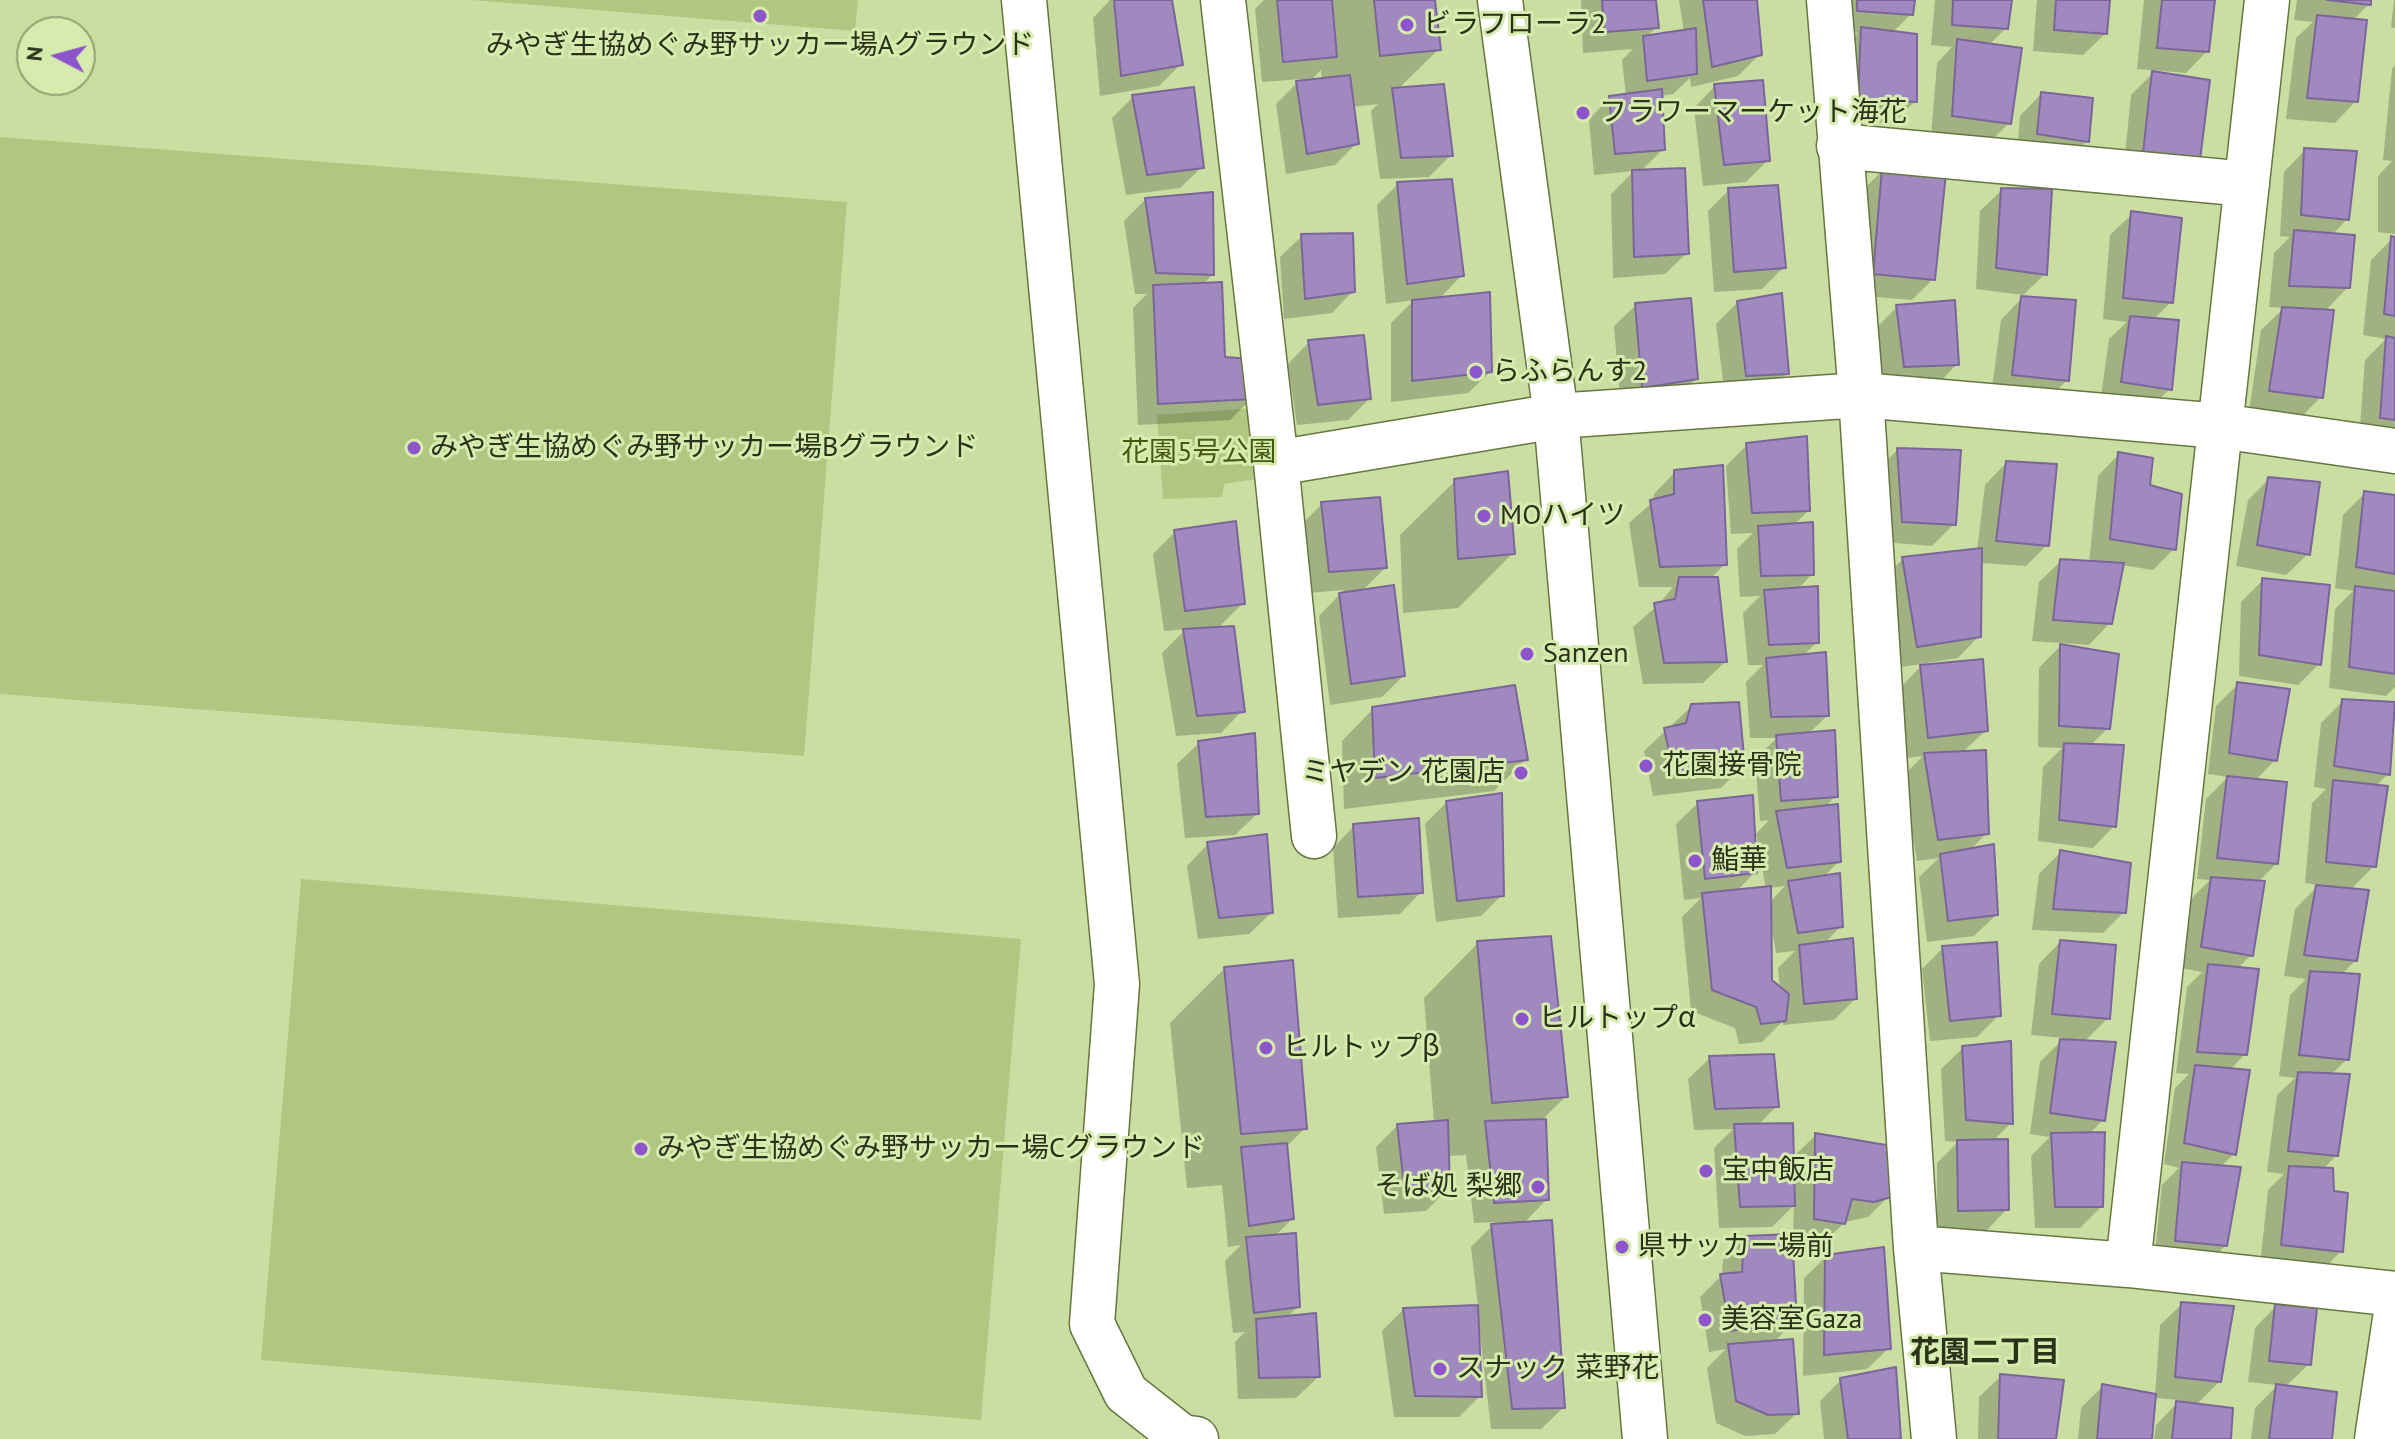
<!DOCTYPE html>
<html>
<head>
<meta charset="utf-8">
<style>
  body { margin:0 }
  #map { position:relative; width:2395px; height:1439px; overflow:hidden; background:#cadea2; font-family:"PT Sans",sans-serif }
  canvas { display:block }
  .north { position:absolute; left:16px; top:16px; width:80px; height:80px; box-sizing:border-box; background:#d7ebaf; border:2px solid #92a173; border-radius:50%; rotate:276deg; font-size:22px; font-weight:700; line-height:32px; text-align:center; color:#2a321a }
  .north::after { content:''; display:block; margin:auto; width:28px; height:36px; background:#8d54cb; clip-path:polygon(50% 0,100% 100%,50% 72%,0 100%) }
</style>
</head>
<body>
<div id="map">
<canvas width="2395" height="1439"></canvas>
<div class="north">N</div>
</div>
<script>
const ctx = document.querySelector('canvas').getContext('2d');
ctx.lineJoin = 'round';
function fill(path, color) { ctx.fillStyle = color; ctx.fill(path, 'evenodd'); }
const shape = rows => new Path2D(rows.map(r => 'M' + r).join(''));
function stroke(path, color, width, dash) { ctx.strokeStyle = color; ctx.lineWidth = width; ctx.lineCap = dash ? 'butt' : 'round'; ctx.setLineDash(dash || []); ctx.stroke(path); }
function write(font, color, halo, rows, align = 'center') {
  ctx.font = font + ' "PT Sans","Noto Sans JP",sans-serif'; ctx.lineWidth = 6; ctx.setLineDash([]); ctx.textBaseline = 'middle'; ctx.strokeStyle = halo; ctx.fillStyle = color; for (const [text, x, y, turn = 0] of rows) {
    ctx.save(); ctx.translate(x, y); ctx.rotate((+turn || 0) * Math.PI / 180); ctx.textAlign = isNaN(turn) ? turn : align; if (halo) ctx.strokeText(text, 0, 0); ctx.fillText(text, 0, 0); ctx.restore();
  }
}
fill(shape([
  [472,0,858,0,855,31],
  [0,137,847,202,804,756,0,694],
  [1255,408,1263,478,1224,484,1222,497,1163,499,1157,415],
  [301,879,1021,939,981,1420,261,1360]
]), '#b0c781');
fill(shape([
  [1110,0,1170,0,1181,64,1159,86,1100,96,1093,18],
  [1264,0,1433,0,1439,49,1398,89,1450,156,1429,177,1380,179,1371,111,1378,104,1352,107,1357,143,1335,165,1286,174,1276,104,1301,79,1262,82,1255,9],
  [1321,70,1322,80,1310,81],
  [1581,0,1654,0,1656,27,1646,38,1684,32,1679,0,1755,0,1760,54,1738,76,1691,87,1690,78,1673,94,1660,96,1663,149,1640,172,1687,253,1665,274,1613,278,1611,194,1634,171,1594,175,1589,119,1610,98,1626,96,1622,60,1633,49,1583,53],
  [1838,0,1913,0,1911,14,1892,33,1915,101,1894,123,1838,120,1840,51,1858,33,1836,31],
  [1935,0,2010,0,2006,28,1989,45,2009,123,1987,145,1931,137,1937,63,1952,47,1931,45],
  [2037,0,2108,0,2105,34,2083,55,2033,51],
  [2144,0,2213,0,2207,51,2186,73,2137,69],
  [2297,0,2369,0,2369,4,2352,21,2356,101,2335,123,2286,119,2296,38,2313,22,2294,20],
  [2394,0,2395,0,2395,28,2391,27],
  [2395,65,2395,234,2378,232,2378,176,2392,161,2383,160,2392,69],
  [2154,72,2198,159,2123,174,2131,95],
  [1715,86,1768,160,1746,182,1703,186,1694,108],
  [2041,94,2087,141,2065,162,2017,155,2020,116],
  [1133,97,1202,167,1180,188,1126,195,1112,118],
  [2305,150,2347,219,2332,235,2348,287,2325,311,2321,397,2300,418,2249,412,2261,330,2284,308,2269,307,2274,253,2290,237,2280,236,2284,172],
  [1882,171,1933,279,1912,300,1852,295,1861,192],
  [1398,184,1462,275,1439,299,1490,372,1468,393,1391,402,1391,323,1414,300,1386,304,1377,205],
  [1729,190,1784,267,1762,289,1714,292,1708,211],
  [2002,190,2045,274,2023,295,1976,289,1980,211],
  [1145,200,1212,275,1202,285,1223,359,1252,398,1230,420,1138,425,1133,308,1147,294,1135,294,1124,221],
  [2132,214,2171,302,2153,320,2170,389,2148,410,2100,403,2109,339,2127,322,2103,319,2110,235],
  [1302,236,1353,291,1332,313,1284,319,1280,257],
  [2392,239,2395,239,2395,444,2359,439,2365,360,2386,339,2363,335,2371,260],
  [2022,298,2067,380,2045,402,1991,396,2001,320],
  [1738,302,1787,373,1765,395,1725,397,1716,324],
  [1636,305,1696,379,1674,400,1621,409,1614,326],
  [1897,307,1957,364,1936,386,1883,387,1876,328],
  [1309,342,1369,399,1348,420,1297,425,1288,364],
  [1747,445,1808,511,1793,526,1812,574,1797,590,1817,642,1803,656,1827,716,1808,734,1836,796,1824,808,1839,861,1823,878,1841,926,1824,944,1855,999,1834,1020,1783,1025,1783,1021,1762,1042,1739,1044,1735,1028,1691,1011,1682,917,1701,898,1684,900,1676,824,1698,803,1755,872,1736,892,1766,889,1756,834,1769,820,1760,821,1755,759,1777,738,1750,738,1746,682,1763,665,1748,665,1743,613,1760,596,1740,597,1737,549,1753,533,1731,534,1726,466],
  [1785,886,1769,903,1769,888],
  [1769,925,1771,925,1776,953,1795,951,1778,968,1780,990,1770,981],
  [1897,450,1954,524,1932,546,1881,542,1876,472],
  [2119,454,2148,487,2174,549,2153,570,2121,565,2110,623,2089,645,2032,641,2039,582,2061,561,2089,563,2098,476],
  [2006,463,2047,545,2026,566,1980,563,1979,636,1958,658,1896,668,1882,580,1903,559,1977,551,1985,485],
  [1675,472,1725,564,1710,579,1725,662,1703,683,1643,684,1633,627,1658,605,1673,587,1639,587,1629,523,1654,501,1654,494],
  [2269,479,2308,554,2286,575,2236,566,2248,500],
  [1455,481,1513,553,1458,608,1403,613,1400,535],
  [2365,493,2395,497,2395,687,2386,696,2329,688,2335,609,2353,591,2335,588,2343,515],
  [1322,504,1385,568,1361,592,1403,676,1382,697,1330,705,1319,616,1344,590,1308,593,1300,526],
  [1175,532,1243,603,1217,629,1242,711,1221,733,1176,736,1162,653,1186,629,1164,631,1153,554],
  [2263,580,2319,664,2298,685,2239,676,2241,602],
  [2060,646,2108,728,2090,746,2114,826,2093,848,2038,841,2043,767,2062,748,2038,747,2039,668],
  [1924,663,1986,730,1962,753,1987,833,1970,850,1996,915,1974,936,1927,942,1919,877,1939,858,1917,861,1903,776,1923,756,1907,758,1899,689],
  [2238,684,2275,760,2255,781,2276,864,2258,882,2251,955,2237,969,2245,1054,2230,1070,2234,1154,2220,1167,2226,1245,2204,1267,2154,1262,2162,1185,2179,1168,2164,1164,2175,1088,2189,1074,2176,1073,2187,987,2202,972,2181,968,2190,900,2210,880,2197,879,2206,799,2228,777,2208,774,2216,706],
  [2343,701,2388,774,2376,786,2374,866,2350,890,2356,960,2341,975,2347,1059,2331,1075,2337,1155,2322,1170,2341,1251,2320,1273,2260,1266,2268,1190,2284,1174,2267,1172,2277,1095,2295,1078,2279,1076,2290,995,2306,979,2284,976,2295,909,2319,885,2305,883,2312,803,2326,789,2314,787,2321,723],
  [1692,706,1743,766,1721,788,1653,796,1644,751],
  [1373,709,1525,760,1494,791,1344,809,1342,741],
  [1199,743,1257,814,1235,835,1185,838,1177,764],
  [1446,803,1502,895,1481,916,1436,922,1425,824],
  [1354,826,1421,892,1400,914,1338,918,1333,848],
  [1208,844,1271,913,1249,934,1198,939,1187,866],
  [2061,852,2124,912,2103,933,2032,930,2039,874],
  [2060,942,2108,1018,2084,1042,2103,1120,2089,1134,2102,1206,2080,1228,2035,1228,2031,1156,2050,1137,2030,1134,2040,1062,2064,1038,2031,1035,2039,964],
  [1478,943,1566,1096,1540,1122,1547,1199,1523,1224,1563,1408,1541,1429,1491,1429,1480,1334,1477,1334,1480,1396,1459,1417,1394,1417,1382,1331,1403,1310,1478,1307,1471,1247,1496,1222,1474,1223,1466,1155,1447,1156,1448,1189,1426,1211,1384,1214,1376,1147,1398,1125,1434,1123,1424,998],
  [1943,948,1999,1015,1977,1037,1930,1041,1922,969],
  [1225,968,1305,1128,1285,1148,1292,1219,1274,1237,1298,1306,1287,1318,1318,1377,1296,1398,1238,1399,1235,1342,1245,1332,1233,1333,1225,1261,1241,1245,1228,1247,1222,1185,1187,1188,1170,1023],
  [1963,1048,2011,1123,1993,1141,2007,1209,1986,1231,1937,1232,1937,1163,1958,1142,1945,1141,1941,1069],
  [1710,1058,1777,1106,1758,1125,1792,1158,1816,1135,1889,1196,1868,1217,1845,1222,1822,1244,1790,1240,1795,1321,1773,1343,1797,1413,1775,1434,1745,1436,1716,1423,1707,1368,1726,1349,1709,1352,1700,1297,1722,1275,1723,1260,1745,1238,1793,1236,1794,1205,1772,1227,1719,1228,1714,1148,1733,1129,1694,1130,1688,1079],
  [1826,1257,1889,1348,1867,1369,1803,1376,1804,1278],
  [2182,1304,2220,1381,2195,1406,2229,1439,2154,1439,2156,1425,2180,1400,2154,1398,2150,1439,2078,1439,2081,1408,2103,1386,2155,1396,2160,1325],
  [2276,1306,2309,1364,2285,1387,2330,1439,2251,1439,2255,1408,2278,1385,2248,1382,2255,1328],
  [2001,1376,2054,1439,1978,1439,1979,1397],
  [1841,1380,1899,1439,1824,1439,1820,1401]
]), '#0003');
const building = shape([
  [1114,0,1172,0,1183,65,1121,76,1114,0],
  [1277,0,1332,0,1337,57,1283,62,1277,0],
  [1374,0,1435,0,1441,50,1380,56,1374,0],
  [1602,0,1656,0,1659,28,1604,32,1602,0],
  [1703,0,1757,0,1762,55,1712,67,1703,0],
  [1857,0,1915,0,1913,15,1857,11,1857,0],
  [1953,0,2012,0,2008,29,1952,25,1953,0],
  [2056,0,2110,0,2107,34,2054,30,2056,0],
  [2162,0,2215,0,2209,52,2157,48,2162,0],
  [2327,0,2371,0,2371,5,2327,0],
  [2317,15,2367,20,2358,102,2307,98,2317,15],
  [1861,27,1917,34,1917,102,1858,99,1861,27],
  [1696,28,1697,74,1647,81,1643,36,1696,28],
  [1957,39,2022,48,2011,124,1952,116,1957,39],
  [2152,71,2210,80,2200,160,2143,153,2152,71],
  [1350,75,1359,144,1307,154,1296,81,1350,75],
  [1763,80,1770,161,1724,165,1714,84,1763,80],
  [1444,84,1453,156,1401,158,1392,88,1444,84],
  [1194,87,1204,168,1147,175,1132,95,1194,87],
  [1662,89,1665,150,1615,154,1609,96,1662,89],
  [2041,92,2093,98,2089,142,2037,134,2041,92],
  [2304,148,2357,151,2349,220,2301,215,2304,148],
  [1685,168,1689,254,1634,257,1632,170,1685,168],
  [1882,169,1946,173,1935,280,1873,274,1882,169],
  [1452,179,1464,276,1407,284,1397,182,1452,179],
  [1778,185,1786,268,1734,272,1728,188,1778,185],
  [2001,188,2052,189,2047,275,1996,268,2001,188],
  [1213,192,1214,275,1156,273,1145,198,1213,192],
  [2131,211,2182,218,2173,303,2123,298,2131,211],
  [2294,230,2355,235,2350,288,2289,286,2294,230],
  [1353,233,1355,292,1305,299,1301,234,1353,233],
  [2391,236,2395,237,2395,316,2384,314,2391,236],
  [1222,282,1225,357,1251,359,1254,399,1158,404,1153,285,1222,282],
  [1490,292,1492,372,1412,381,1412,300,1490,292],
  [1782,293,1789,374,1746,376,1737,301,1782,293],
  [2021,296,2076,300,2069,381,2012,375,2021,296],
  [1691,298,1698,379,1642,388,1635,303,1691,298],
  [1955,300,1959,365,1904,367,1896,305,1955,300],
  [2282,307,2334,310,2323,398,2269,391,2282,307],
  [2130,316,2179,320,2172,390,2121,382,2130,316],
  [1364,335,1371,399,1318,405,1308,340,1364,335],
  [2386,336,2395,338,2395,420,2380,418,2386,336],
  [1807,436,1810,511,1752,513,1746,443,1807,436],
  [1897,448,1961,450,1956,525,1902,522,1897,448],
  [2118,452,2153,458,2150,485,2182,494,2176,550,2110,539,2118,452],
  [2006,461,2057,464,2049,546,1996,541,2006,461],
  [1723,465,1727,565,1660,567,1650,500,1674,494,1674,470,1723,465],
  [1508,471,1515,554,1458,559,1454,479,1508,471],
  [2268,477,2320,482,2310,555,2257,545,2268,477],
  [2364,491,2395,495,2395,574,2356,567,2364,491],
  [1380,497,1387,568,1329,572,1321,502,1380,497],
  [1236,521,1245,604,1185,611,1174,530,1236,521],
  [1813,522,1814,575,1761,576,1758,526,1813,522],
  [1982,548,1981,637,1917,647,1902,557,1982,548],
  [2060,559,2124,563,2112,624,2053,620,2060,559],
  [1679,577,1718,577,1727,662,1664,663,1654,603,1675,599,1679,577],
  [2262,578,2330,585,2321,665,2259,655,2262,578],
  [1394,585,1405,676,1351,684,1339,593,1394,585],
  [1818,586,1819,643,1769,645,1764,590,1818,586],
  [2355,586,2395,591,2395,674,2349,667,2355,586],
  [1234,626,1245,712,1197,716,1183,629,1234,626],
  [2060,644,2119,654,2110,729,2059,726,2060,644],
  [1826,652,1829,716,1771,717,1766,658,1826,652],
  [1983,659,1988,731,1928,738,1920,665,1983,659],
  [2237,682,2290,689,2277,761,2229,753,2237,682],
  [1515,685,1528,760,1375,778,1372,707,1515,685],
  [2342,699,2395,702,2390,775,2334,766,2342,699],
  [1739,702,1745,767,1674,775,1664,728,1686,723,1691,704,1739,702],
  [1835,730,1838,797,1781,801,1776,735,1835,730],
  [1255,733,1259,814,1206,817,1198,741,1255,733],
  [2064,743,2124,745,2116,827,2059,820,2064,743],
  [1986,750,1989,834,1938,840,1924,753,1986,750],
  [2227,776,2287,782,2278,864,2217,858,2227,776],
  [2333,780,2388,786,2376,867,2326,862,2333,780],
  [1502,793,1504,896,1457,901,1446,801,1502,793],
  [1753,795,1757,873,1705,879,1697,801,1753,795],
  [1838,804,1841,862,1787,868,1776,811,1838,804],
  [1419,818,1423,893,1358,897,1353,824,1419,818],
  [1267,834,1273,913,1219,918,1207,842,1267,834],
  [1994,844,1998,915,1948,921,1940,854,1994,844],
  [2060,850,2131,863,2126,913,2053,909,2060,850],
  [1840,873,1843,927,1798,933,1788,881,1840,873],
  [2211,877,2265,881,2253,956,2201,947,2211,877],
  [2316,885,2369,890,2357,961,2304,955,2316,885],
  [1771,886,1772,980,1789,994,1786,1021,1761,1024,1756,1007,1712,990,1702,893,1771,886],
  [1551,936,1568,1097,1492,1103,1477,941,1551,936],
  [1853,938,1857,999,1804,1004,1799,945,1853,938],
  [2060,940,2116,945,2110,1019,2052,1014,2060,940],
  [1997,942,2001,1016,1950,1021,1942,946,1997,942],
  [1293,960,1307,1129,1241,1134,1224,967,1293,960],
  [2208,964,2259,969,2247,1055,2197,1052,2208,964],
  [2310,971,2360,974,2349,1060,2299,1055,2310,971],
  [2060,1039,2116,1042,2105,1121,2050,1113,2060,1039],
  [2011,1041,2013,1124,1966,1120,1962,1046,2011,1041],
  [1774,1054,1779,1107,1715,1109,1709,1056,1774,1054],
  [2195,1065,2250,1070,2236,1155,2184,1143,2195,1065],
  [2298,1072,2350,1074,2338,1156,2288,1151,2298,1072],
  [1546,1119,1549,1200,1494,1203,1485,1121,1546,1119],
  [1448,1120,1450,1190,1405,1193,1397,1124,1448,1120],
  [1793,1123,1795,1206,1740,1207,1734,1124,1793,1123],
  [2105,1132,2103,1207,2055,1207,2051,1133,2105,1132],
  [1815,1133,1892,1146,1891,1197,1874,1202,1852,1199,1845,1224,1814,1219,1815,1133],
  [2008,1139,2009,1210,1958,1211,1957,1140,2008,1139],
  [1287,1143,1294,1219,1249,1226,1241,1147,1287,1143],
  [2182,1162,2241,1167,2227,1246,2175,1241,2182,1162],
  [2289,1166,2333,1168,2334,1191,2348,1193,2343,1252,2281,1245,2289,1166],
  [1552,1220,1565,1408,1512,1409,1491,1224,1552,1220],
  [1296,1233,1300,1307,1254,1313,1246,1237,1296,1233],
  [1792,1234,1797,1322,1730,1331,1720,1274,1742,1272,1744,1236,1792,1234],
  [1884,1247,1891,1349,1824,1355,1825,1255,1884,1247],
  [2181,1302,2234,1306,2221,1382,2175,1377,2181,1302],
  [2275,1304,2317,1308,2311,1365,2269,1361,2275,1304],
  [1478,1305,1482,1397,1415,1396,1403,1308,1478,1305],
  [1316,1313,1320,1377,1259,1378,1256,1319,1316,1313],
  [1793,1339,1799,1414,1768,1415,1736,1401,1728,1344,1793,1339],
  [1896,1367,1901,1439,1848,1439,1840,1378,1896,1367],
  [2000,1374,2064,1380,2056,1439,1998,1439,2000,1374],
  [2102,1384,2156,1394,2152,1439,2097,1439,2102,1384],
  [2276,1384,2337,1392,2332,1439,2269,1439,2276,1384],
  [2176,1401,2233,1408,2231,1439,2172,1439,2176,1401]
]);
fill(building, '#9f89bf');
stroke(building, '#7b6599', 2);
const minor = shape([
  [1024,0,1117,984,1092,1324,1126,1393,1182,1437,1196,1439],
  [1223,0,1276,463,1314,836],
  [1500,0,1556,416,1645,1439],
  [1829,0,1861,395,1916,1248,1934,1439],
  [1839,146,2247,184],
  [1276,463,1556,416,1861,395,2220,426,2395,451],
  [1916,1248,2128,1265,2395,1294],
  [2128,1265,2267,0],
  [2377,1439,2395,1319]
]);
stroke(minor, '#66773f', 47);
stroke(minor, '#fff', 44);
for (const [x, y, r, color] of [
  [760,16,8,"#8d54cb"],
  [1407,25,8,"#8d54cb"],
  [1583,113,8,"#8d54cb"],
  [1476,372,8,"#8d54cb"],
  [414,448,8,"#8d54cb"],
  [1484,516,8,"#8d54cb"],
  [1527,654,8,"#8d54cb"],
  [1646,766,8,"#8d54cb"],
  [1521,773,8,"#8d54cb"],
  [1695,861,8,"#8d54cb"],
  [1522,1019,8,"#8d54cb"],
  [1266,1048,8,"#8d54cb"],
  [641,1149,8,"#8d54cb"],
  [1706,1171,8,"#8d54cb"],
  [1538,1187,8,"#8d54cb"],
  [1622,1247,8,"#8d54cb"],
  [1705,1320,8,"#8d54cb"],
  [1440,1369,8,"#8d54cb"]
]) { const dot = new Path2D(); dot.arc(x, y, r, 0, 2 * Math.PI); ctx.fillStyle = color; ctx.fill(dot); stroke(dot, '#d7ebaf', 3); }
write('28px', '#2a321a', '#d7ebaf', [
  ["ビラフローラ2",1423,25],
  ["みやぎ生協めぐみ野サッカー場Aグラウンド",760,46,"center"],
  ["フラワーマーケット海花",1599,113],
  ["らふらんす2",1492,372],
  ["みやぎ生協めぐみ野サッカー場Bグラウンド",430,448],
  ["MOハイツ",1500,516],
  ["Sanzen",1543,654],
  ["花園接骨院",1662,766],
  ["ミヤデン 花園店",1505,773,"right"],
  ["鮨華",1711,861],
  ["ヒルトップα",1538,1019],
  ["ヒルトップβ",1282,1048],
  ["みやぎ生協めぐみ野サッカー場Cグラウンド",657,1149],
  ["宝中飯店",1722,1171],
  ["そば処 梨郷",1522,1187,"right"],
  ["県サッカー場前",1638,1247],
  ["美容室Gaza",1721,1320],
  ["スナック 菜野花",1456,1369]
], 'left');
write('28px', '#47590f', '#d7ebaf', [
  ["花園5号公園",1199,453]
]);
write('bold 30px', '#2a321a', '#d7ebaf', [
  ["花園二丁目",1985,1353]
]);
</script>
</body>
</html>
